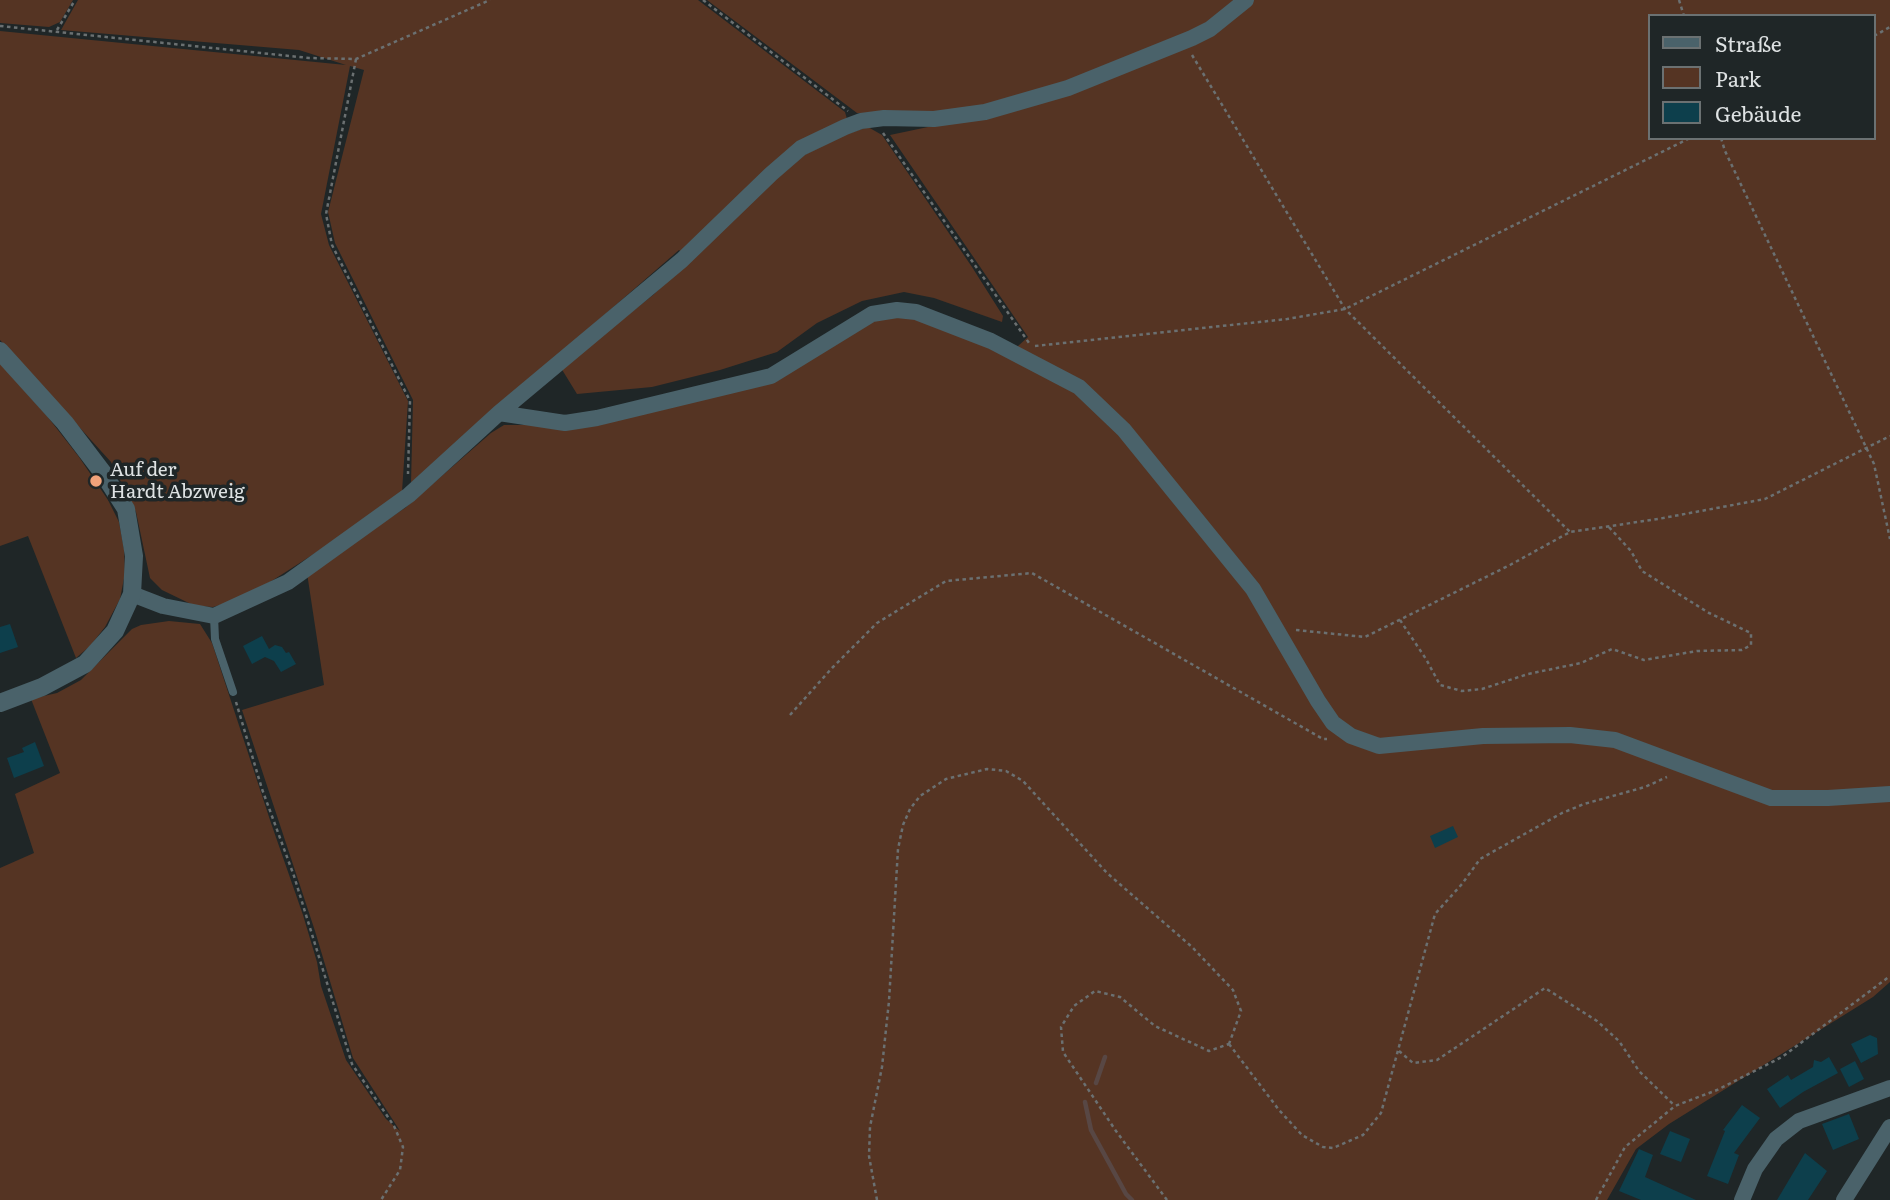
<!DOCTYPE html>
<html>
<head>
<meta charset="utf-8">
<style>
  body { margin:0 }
  #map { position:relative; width:1890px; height:1200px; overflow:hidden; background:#1f2627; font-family:Literata,serif }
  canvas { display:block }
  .legend { position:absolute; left:1648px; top:14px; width:228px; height:126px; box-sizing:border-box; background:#1f2627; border:2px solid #6b7172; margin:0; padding:9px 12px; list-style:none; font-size:21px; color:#dee2e3 }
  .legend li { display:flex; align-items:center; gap:14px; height:35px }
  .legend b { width:35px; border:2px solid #6b7172 }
</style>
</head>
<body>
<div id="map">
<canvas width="1890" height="1200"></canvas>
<ul class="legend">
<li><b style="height:9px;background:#4a626a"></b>Straße</li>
<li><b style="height:19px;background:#553423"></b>Park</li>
<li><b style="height:19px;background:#0d3f4c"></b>Gebäude</li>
</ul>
</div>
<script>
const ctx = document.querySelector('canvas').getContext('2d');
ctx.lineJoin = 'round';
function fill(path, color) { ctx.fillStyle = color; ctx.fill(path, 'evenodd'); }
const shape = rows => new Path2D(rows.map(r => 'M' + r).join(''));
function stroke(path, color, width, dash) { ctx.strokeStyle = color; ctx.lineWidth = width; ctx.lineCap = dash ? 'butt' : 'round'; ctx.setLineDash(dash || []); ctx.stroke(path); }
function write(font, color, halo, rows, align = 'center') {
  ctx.font = font + ' Literata,serif'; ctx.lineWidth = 7; ctx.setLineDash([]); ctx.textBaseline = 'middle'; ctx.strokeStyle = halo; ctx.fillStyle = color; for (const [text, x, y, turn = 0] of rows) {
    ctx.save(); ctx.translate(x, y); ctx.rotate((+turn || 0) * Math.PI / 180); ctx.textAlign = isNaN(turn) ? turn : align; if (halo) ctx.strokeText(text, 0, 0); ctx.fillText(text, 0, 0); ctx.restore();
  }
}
fill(shape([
  [0,0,73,0,60,22,49,27,0,23],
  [78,0,698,0,845,112,847,119,683,254,679,250,411,483,413,400,335,243,328,212,364,70,350,66,321,214,329,245,408,401,402,492,320,550,270,582,231,602,213,607,195,606,162,590,150,578,136,512,111,462,0,340,0,31,346,65,299,50,61,30],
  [707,0,1890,0,1890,982,1873,997,1669,1124,1636,1149,1607,1200,0,1200,0,868,34,853,15,794,60,773,31,699,57,693,81,680,132,629,141,625,169,621,200,624,212,643,271,823,303,915,317,962,321,986,346,1060,386,1119,400,1131,353,1058,315,931,242,710,324,685,307,573,405,508,491,433,504,425,531,425,761,384,865,323,893,317,918,319,1008,355,1028,337,890,135,1018,108,948,113,857,113],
  [1650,16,1874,16,1874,138,1650,138],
  [868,127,882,135,972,267,1003,316,1002,322,934,298,904,292,862,301,817,323,777,352,720,370,652,387,577,394,561,368,653,295,741,210,804,155,844,135],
  [0,363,47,416,79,457,108,500,119,522,124,549,125,573,120,599,105,627,90,646,76,658,28,536,0,546]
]), '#553423');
stroke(shape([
  [1096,1083,1105,1057],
  [1085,1102,1091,1130,1126,1194,1132,1200]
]), '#584744', 4.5);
fill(shape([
  [10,624,18,647,0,653,0,627],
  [262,636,269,649,275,645,282,647,286,653,289,652,296,664,281,672,274,661,265,657,252,664,243,646],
  [35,742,44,766,14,778,7,758,24,752,22,748],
  [1453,826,1458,837,1435,848,1430,836],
  [1870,1035,1877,1038,1878,1054,1861,1063,1851,1044],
  [1829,1057,1838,1073,1803,1092,1780,1108,1767,1089,1788,1075,1791,1080,1813,1067,1814,1060,1821,1062],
  [1855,1061,1864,1079,1849,1087,1840,1069],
  [1742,1105,1760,1118,1734,1153,1739,1155,1728,1184,1707,1176,1725,1131,1723,1130],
  [1849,1114,1859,1139,1833,1150,1822,1124],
  [1670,1131,1690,1139,1681,1162,1660,1154],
  [1639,1149,1653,1155,1645,1177,1696,1200,1641,1200,1619,1191],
  [1805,1153,1827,1171,1808,1200,1777,1200]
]), '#0d3f4c');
stroke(shape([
  [703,0,848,111],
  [1679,0,1684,16],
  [0,26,309,58,356,59,490,0],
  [57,30,75,0],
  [1874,36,1890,27],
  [1192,55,1345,309,1570,532],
  [356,59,326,214,332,245,410,401,408,474],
  [883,133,1029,343],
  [1721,138,1725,151,1874,464,1890,539],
  [1035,346,1287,319,1345,309,1690,138],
  [1400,620,1426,659,1440,685,1462,691,1482,689,1528,674,1581,663,1612,649,1644,660,1697,651,1742,650,1751,645,1751,633,1709,613,1642,571,1631,551,1607,525],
  [1296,630,1365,637,1510,565,1570,532,1658,519,1765,499,1890,436],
  [236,702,262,789,294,876,352,1064,394,1126,403,1147,400,1170,381,1200],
  [790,715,832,668,877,623,946,581,1032,573,1323,739,1327,739],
  [1229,1044,1279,1110,1302,1135,1323,1147,1333,1148,1363,1135,1381,1113,1435,914,1462,884,1480,859,1562,813,1584,804,1645,787,1667,777],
  [1399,1051,1413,1063,1437,1060,1545,988,1597,1021,1619,1041,1639,1071,1675,1106],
  [877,1200,869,1156,870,1127,882,1067,889,1001,898,849,903,825,910,809,920,796,946,779,987,769,1006,771,1023,781,1107,873,1192,947,1233,990,1241,1011,1229,1044],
  [1167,1200,1116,1131,1063,1052,1061,1027,1074,1006,1095,991,1120,997,1155,1026,1209,1051,1229,1044],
  [1596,1200,1625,1147,1675,1106,1717,1090,1782,1057,1890,976]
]), '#6b7071', 2.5, [3.5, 3.5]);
stroke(shape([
  [214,616,215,639,233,692]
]), '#4a626a', 8);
stroke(shape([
  [499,413,565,423,597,418,771,376,872,314,897,310,916,312,991,341,1079,387,1124,430,1253,589,1318,701,1333,723,1351,736,1379,746,1483,736,1570,735,1615,740,1771,798,1828,798,1890,794],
  [132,594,163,606,214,616,288,582,409,495,499,413,682,260,771,174,801,148,845,127,861,121,884,118,934,119,985,112,1068,88,1192,38,1210,29,1246,0],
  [1742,1200,1755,1169,1776,1139,1799,1121,1890,1088],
  [1844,1200,1890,1127]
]), '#4a626a', 16);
stroke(shape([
  [0,351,65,423,103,473,126,509,134,556,132,594,115,631,85,664,42,687,0,703]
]), '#4a626a', 18);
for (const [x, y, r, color] of [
  [96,481,7,"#f0a27a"]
]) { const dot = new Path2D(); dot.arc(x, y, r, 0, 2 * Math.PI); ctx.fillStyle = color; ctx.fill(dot); stroke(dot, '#1f2627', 2.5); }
write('19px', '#dee2e3', '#1f2627', [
  ["Auf der",110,470],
  ["Hardt Abzweig",110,492]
], 'left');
</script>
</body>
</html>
